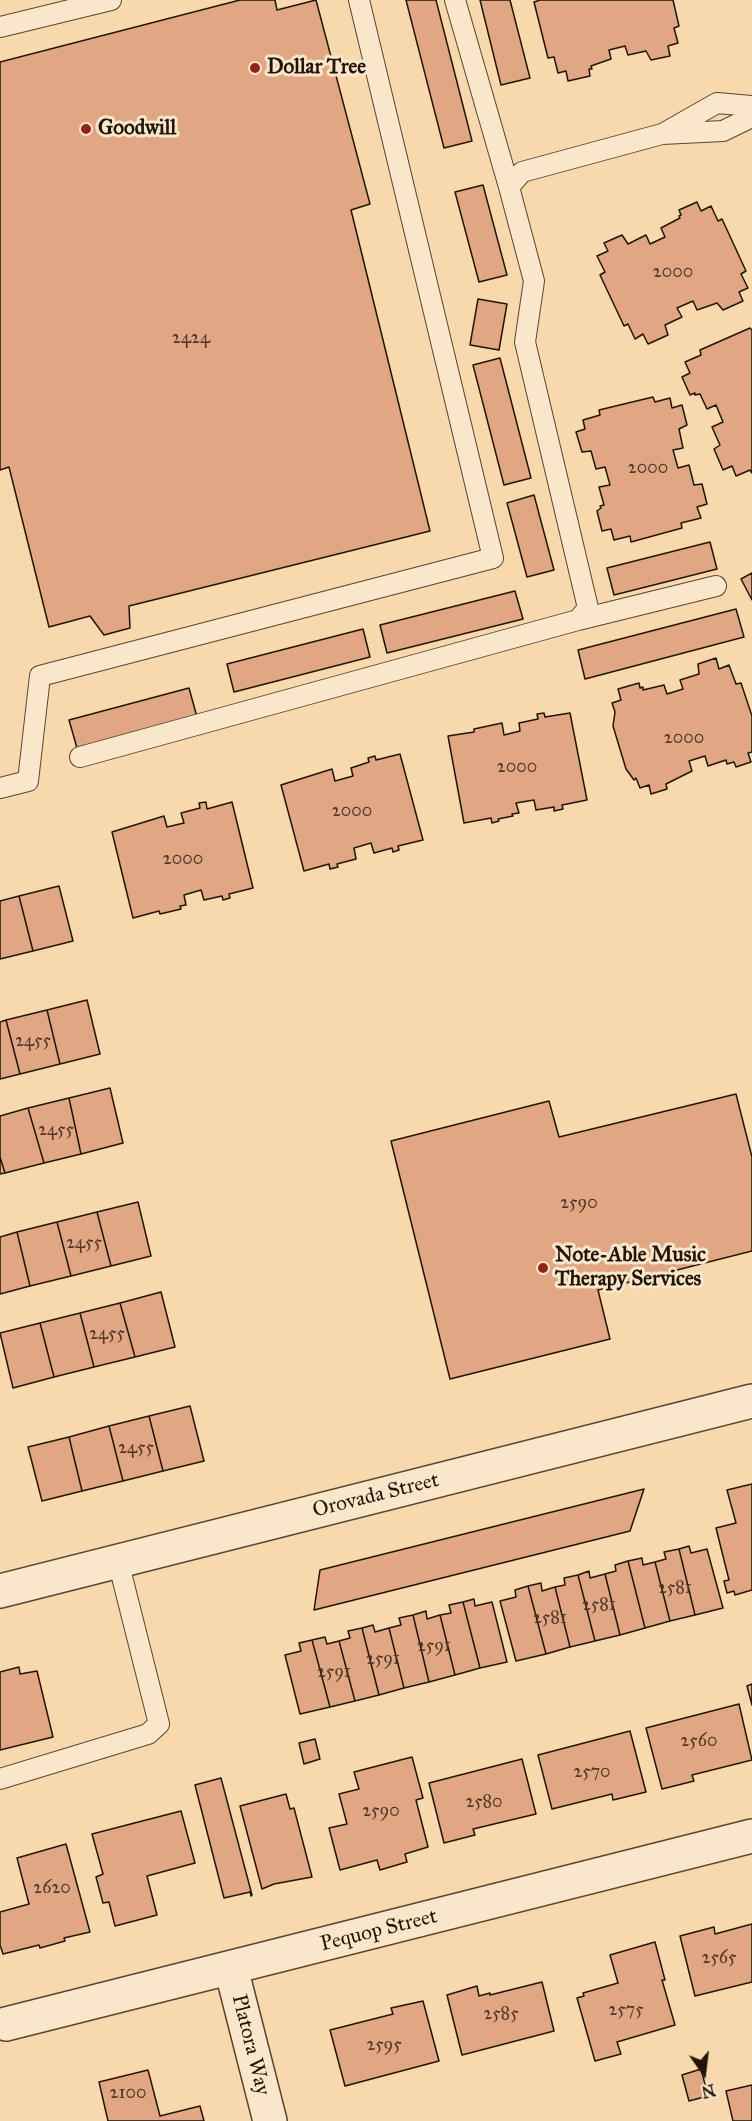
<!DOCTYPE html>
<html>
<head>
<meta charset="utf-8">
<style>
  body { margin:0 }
  #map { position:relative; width:752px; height:2121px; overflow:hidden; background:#f7d9ad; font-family:"IM FELL Great Primer",serif }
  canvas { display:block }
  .north { position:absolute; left:674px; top:2043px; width:60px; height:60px; -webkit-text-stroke:4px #fae6ca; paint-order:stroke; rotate:166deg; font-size:16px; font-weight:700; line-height:24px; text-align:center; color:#211506 }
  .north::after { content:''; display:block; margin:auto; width:21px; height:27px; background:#211506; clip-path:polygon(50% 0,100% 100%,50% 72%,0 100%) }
</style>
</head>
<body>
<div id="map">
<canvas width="752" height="2121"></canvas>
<div class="north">N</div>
</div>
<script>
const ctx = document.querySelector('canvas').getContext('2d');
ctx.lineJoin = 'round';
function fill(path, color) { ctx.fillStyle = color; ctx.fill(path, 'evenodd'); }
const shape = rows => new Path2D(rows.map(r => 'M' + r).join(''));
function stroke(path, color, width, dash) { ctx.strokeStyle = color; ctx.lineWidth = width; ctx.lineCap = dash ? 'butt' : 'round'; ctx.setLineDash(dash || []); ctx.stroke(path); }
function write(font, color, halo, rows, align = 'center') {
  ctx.font = font + ' "IM FELL Great Primer",serif'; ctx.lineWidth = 6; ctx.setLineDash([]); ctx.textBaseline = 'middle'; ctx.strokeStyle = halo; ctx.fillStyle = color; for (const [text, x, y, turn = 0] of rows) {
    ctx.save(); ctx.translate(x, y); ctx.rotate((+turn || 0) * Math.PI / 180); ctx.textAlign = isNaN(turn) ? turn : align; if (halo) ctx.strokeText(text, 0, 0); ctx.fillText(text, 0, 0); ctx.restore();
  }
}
const building = shape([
  [240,0,275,0,277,10,316,0,370,204,351,210,430,531,129,606,130,628,104,635,90,616,49,627,9,467,0,470,0,62,240,0],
  [406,0,436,0,472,141,444,148,406,0],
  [480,0,510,0,530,78,501,85,480,0],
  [673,0,679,26,674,28,678,43,668,46,670,56,651,60,646,51,628,55,625,46,609,50,611,59,591,66,592,69,589,69,590,76,568,81,566,71,558,73,554,57,548,58,534,2,540,0,673,0],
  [483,185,507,275,479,282,455,192,483,185],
  [697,202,701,211,711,206,718,221,722,219,746,271,741,274,748,288,739,292,743,301,723,310,717,303,697,310,693,301,677,308,682,317,665,325,668,335,648,344,643,334,635,339,628,324,624,326,600,275,605,272,597,256,608,251,604,243,622,235,628,244,646,235,650,244,665,237,661,228,680,218,679,216,681,215,679,210,697,202],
  [478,299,507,304,499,350,470,345,478,299],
  [750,328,752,330,752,473,750,470,736,476,732,466,723,470,714,449,720,445,712,427,723,422,716,405,707,409,700,394,695,395,695,393,690,395,682,377,690,373,685,362,701,355,700,350,750,328],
  [500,358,531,478,504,485,473,365,500,358],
  [653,397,655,402,670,398,672,408,682,405,687,425,679,429,683,448,673,450,678,468,689,465,694,485,702,484,707,504,697,507,701,518,681,523,682,528,631,542,630,536,614,540,611,529,602,531,597,511,601,508,600,506,604,505,599,487,610,485,605,467,596,469,591,451,582,452,576,432,585,429,583,420,600,415,599,410,653,397],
  [534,495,554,570,527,577,507,503,534,495],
  [710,542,717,569,614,595,607,568,710,542],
  [752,573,752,600,741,579,752,573],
  [515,591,523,619,387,653,380,625,515,591],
  [736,609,744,637,585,679,578,650,736,609],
  [363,629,370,657,234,692,227,664,363,629],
  [716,658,719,669,729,665,736,684,741,683,752,716,752,752,748,753,751,762,736,767,734,762,727,764,726,760,708,766,705,756,689,761,692,771,666,784,667,789,651,794,649,785,640,788,636,778,634,780,626,769,613,726,615,712,612,703,621,700,618,689,639,683,640,688,643,687,643,690,664,685,667,694,683,689,680,680,699,674,698,664,716,658],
  [189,688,197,717,77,748,69,720,189,688],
  [544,713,545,717,570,713,587,800,562,805,563,809,554,811,554,807,536,810,534,800,516,803,519,813,512,814,513,816,498,819,499,821,492,823,491,818,464,823,448,736,474,732,474,729,502,723,504,735,520,731,519,723,538,719,537,714,544,713],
  [400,754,423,840,398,846,399,850,393,852,392,848,374,853,371,843,354,848,356,859,337,864,338,867,330,869,329,864,304,871,281,785,332,769,335,781,353,776,351,768,369,762,368,758,375,756,376,760,400,754],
  [206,802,207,809,232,802,253,888,229,894,230,898,223,900,222,896,204,900,201,890,184,895,186,905,180,906,181,909,160,914,159,911,133,918,112,832,164,816,167,827,184,823,181,813,200,808,199,803,206,802],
  [59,886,73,941,33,951,19,896,59,886],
  [19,896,33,951,0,959,0,901,19,896],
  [87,1000,100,1054,60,1064,47,1010,87,1000],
  [47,1010,60,1064,20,1074,6,1020,47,1010],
  [6,1020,20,1074,0,1079,0,1022,6,1020],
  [110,1088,123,1143,81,1154,69,1098,110,1088],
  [736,1094,752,1157,752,1251,598,1290,610,1339,450,1379,391,1141,549,1101,559,1137,736,1094],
  [69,1098,81,1154,44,1163,28,1108,69,1098],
  [28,1108,44,1163,5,1173,0,1157,0,1116,28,1108],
  [0,1157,5,1173,0,1174,0,1157],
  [138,1202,151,1256,111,1266,97,1212,138,1202],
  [97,1212,111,1266,71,1276,57,1222,97,1212],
  [57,1222,71,1276,30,1286,17,1232,57,1222],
  [17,1232,30,1286,0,1294,0,1237,17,1232],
  [161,1292,175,1347,135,1357,120,1303,161,1292],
  [120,1303,135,1357,94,1367,80,1313,120,1303],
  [80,1313,94,1367,54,1377,40,1323,80,1313],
  [40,1323,54,1377,13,1388,0,1333,40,1323],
  [190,1406,204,1461,163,1471,149,1416,190,1406],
  [149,1416,163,1471,123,1481,109,1426,149,1416],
  [109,1426,123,1481,82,1491,69,1437,109,1426],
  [69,1437,82,1491,42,1501,28,1447,69,1437],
  [752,1484,752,1590,735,1595,734,1591,727,1593,724,1581,729,1580,716,1528,736,1523,727,1490,752,1484],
  [644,1489,630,1531,314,1610,320,1570,644,1489],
  [689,1546,691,1553,707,1549,723,1608,695,1615,679,1549,689,1546],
  [679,1549,695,1615,670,1621,655,1562,666,1559,664,1552,679,1549],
  [642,1558,643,1565,655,1562,670,1621,645,1628,628,1561,642,1558],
  [628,1561,645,1628,620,1635,605,1574,616,1571,615,1565,628,1561],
  [589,1571,590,1578,605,1574,620,1635,595,1641,578,1575,589,1571],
  [578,1575,595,1641,570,1647,555,1587,565,1585,564,1578,578,1575],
  [541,1583,542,1591,555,1587,570,1647,546,1654,528,1586,541,1583],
  [528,1586,546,1654,516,1661,500,1601,516,1597,515,1590,528,1586],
  [474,1599,475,1606,492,1602,507,1662,480,1668,463,1602,474,1599],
  [463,1602,480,1668,455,1675,440,1615,451,1613,449,1605,463,1602],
  [426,1611,427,1619,440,1615,455,1675,429,1682,413,1615,426,1611],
  [413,1615,429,1682,404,1688,389,1628,401,1625,399,1618,413,1615],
  [373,1625,375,1632,389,1628,404,1688,379,1695,362,1628,373,1625],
  [362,1628,379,1695,355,1701,339,1641,350,1638,348,1631,362,1628],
  [325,1637,327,1644,339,1641,355,1701,330,1707,312,1640,325,1637],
  [312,1640,330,1707,300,1714,285,1655,301,1651,299,1643,312,1640],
  [19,1667,20,1674,37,1671,53,1737,0,1750,0,1672,19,1667],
  [752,1684,752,1705,747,1686,752,1684],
  [739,1704,752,1760,692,1775,694,1781,662,1789,646,1728,739,1704],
  [630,1731,646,1792,613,1800,612,1794,552,1809,538,1755,630,1731],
  [315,1739,320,1759,304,1764,299,1743,315,1739],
  [412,1757,423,1798,416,1800,428,1847,405,1854,407,1862,380,1870,377,1860,340,1870,329,1828,347,1824,339,1794,359,1789,354,1772,412,1757],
  [522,1759,536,1814,473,1829,475,1835,444,1843,429,1783,522,1759],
  [221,1778,252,1895,251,1896,250,1892,224,1898,195,1785,221,1778],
  [286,1794,290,1809,294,1808,312,1877,274,1884,262,1889,240,1806,286,1794],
  [181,1811,195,1863,147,1876,157,1915,115,1926,109,1902,103,1903,96,1877,103,1874,92,1834,181,1811],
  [66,1844,90,1932,64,1938,65,1941,40,1948,39,1945,3,1954,0,1945,0,1912,29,1904,17,1858,66,1844],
  [752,1924,752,1982,695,1996,680,1936,714,1927,715,1934,752,1924],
  [655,1942,665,1980,662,1980,675,2025,617,2042,621,2054,595,2061,577,1998,584,1996,583,1993,618,1983,610,1955,655,1942],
  [542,1982,554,2031,462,2055,447,1995,477,1986,479,1996,490,1993,490,1995,542,1982],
  [423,2001,439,2061,345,2086,330,2030,393,2014,391,2008,423,2001],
  [701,2069,708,2096,689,2101,682,2075,701,2069],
  [148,2070,160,2116,200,2106,204,2121,108,2121,99,2082,148,2070],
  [752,2085,752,2121,733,2121,726,2091,752,2085]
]);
fill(building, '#e1a684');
stroke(building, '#211506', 1.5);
const service = shape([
  [455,0,509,187],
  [0,27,111,0],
  [666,132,717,103,752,106],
  [578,620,716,586],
  [80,757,578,620,588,608,525,342,534,281,509,187,522,172,662,134,723,131,752,117],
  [0,788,28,781,40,676,493,558,359,0],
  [0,1779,148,1734,159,1724,118,1561]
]);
const minor = shape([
  [231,1968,270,2121],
  [6,2024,752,1836]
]);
const tertiary = shape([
  [0,1591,752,1401]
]);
stroke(service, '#564630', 22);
stroke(minor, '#564630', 36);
stroke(tertiary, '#564630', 36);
stroke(service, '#fae6ca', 20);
stroke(minor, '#fae6ca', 33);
stroke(tertiary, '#fae6ca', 33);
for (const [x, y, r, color] of [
  [255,68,6,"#8f2418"],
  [86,129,6,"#8f2418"],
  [543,1268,6,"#8f2418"]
]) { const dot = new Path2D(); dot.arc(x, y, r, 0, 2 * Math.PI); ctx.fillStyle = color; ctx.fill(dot); stroke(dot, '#fae6ca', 2); }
write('18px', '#513926', null, [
  ["2000",673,273],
  ["2424",191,339],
  ["2000",648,469],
  ["2000",684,739],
  ["2000",517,768],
  ["2000",352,812],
  ["2000",183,860],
  ["2455",33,1042],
  ["2455",56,1131],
  ["2590",579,1204],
  ["2455",84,1244],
  ["2455",107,1335],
  ["2455",136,1449],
  ["2581",675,1589],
  ["2581",599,1606],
  ["2581",550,1619],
  ["2591",434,1647],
  ["2591",383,1660],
  ["2591",334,1673],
  ["2560",699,1742],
  ["2570",592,1773],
  ["2580",484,1803],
  ["2590",381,1812],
  ["2620",52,1889],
  ["2565",719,1959],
  ["2575",626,2011],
  ["2585",501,2015],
  ["2595",384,2046],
  ["2100",128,2094]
]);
write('bold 21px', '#211506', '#fae6ca', [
  ["Dollar Tree",267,68],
  ["Goodwill",98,129],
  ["Note-Able Music",555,1256],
  ["Therapy Services",555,1280]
], 'left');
write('21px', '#211506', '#fae6ca', [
  ["Orovada Street",376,1496,-14],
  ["Pequop Street",379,1931,-14],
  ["Platora Way",250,2045,76]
]);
</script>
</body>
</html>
